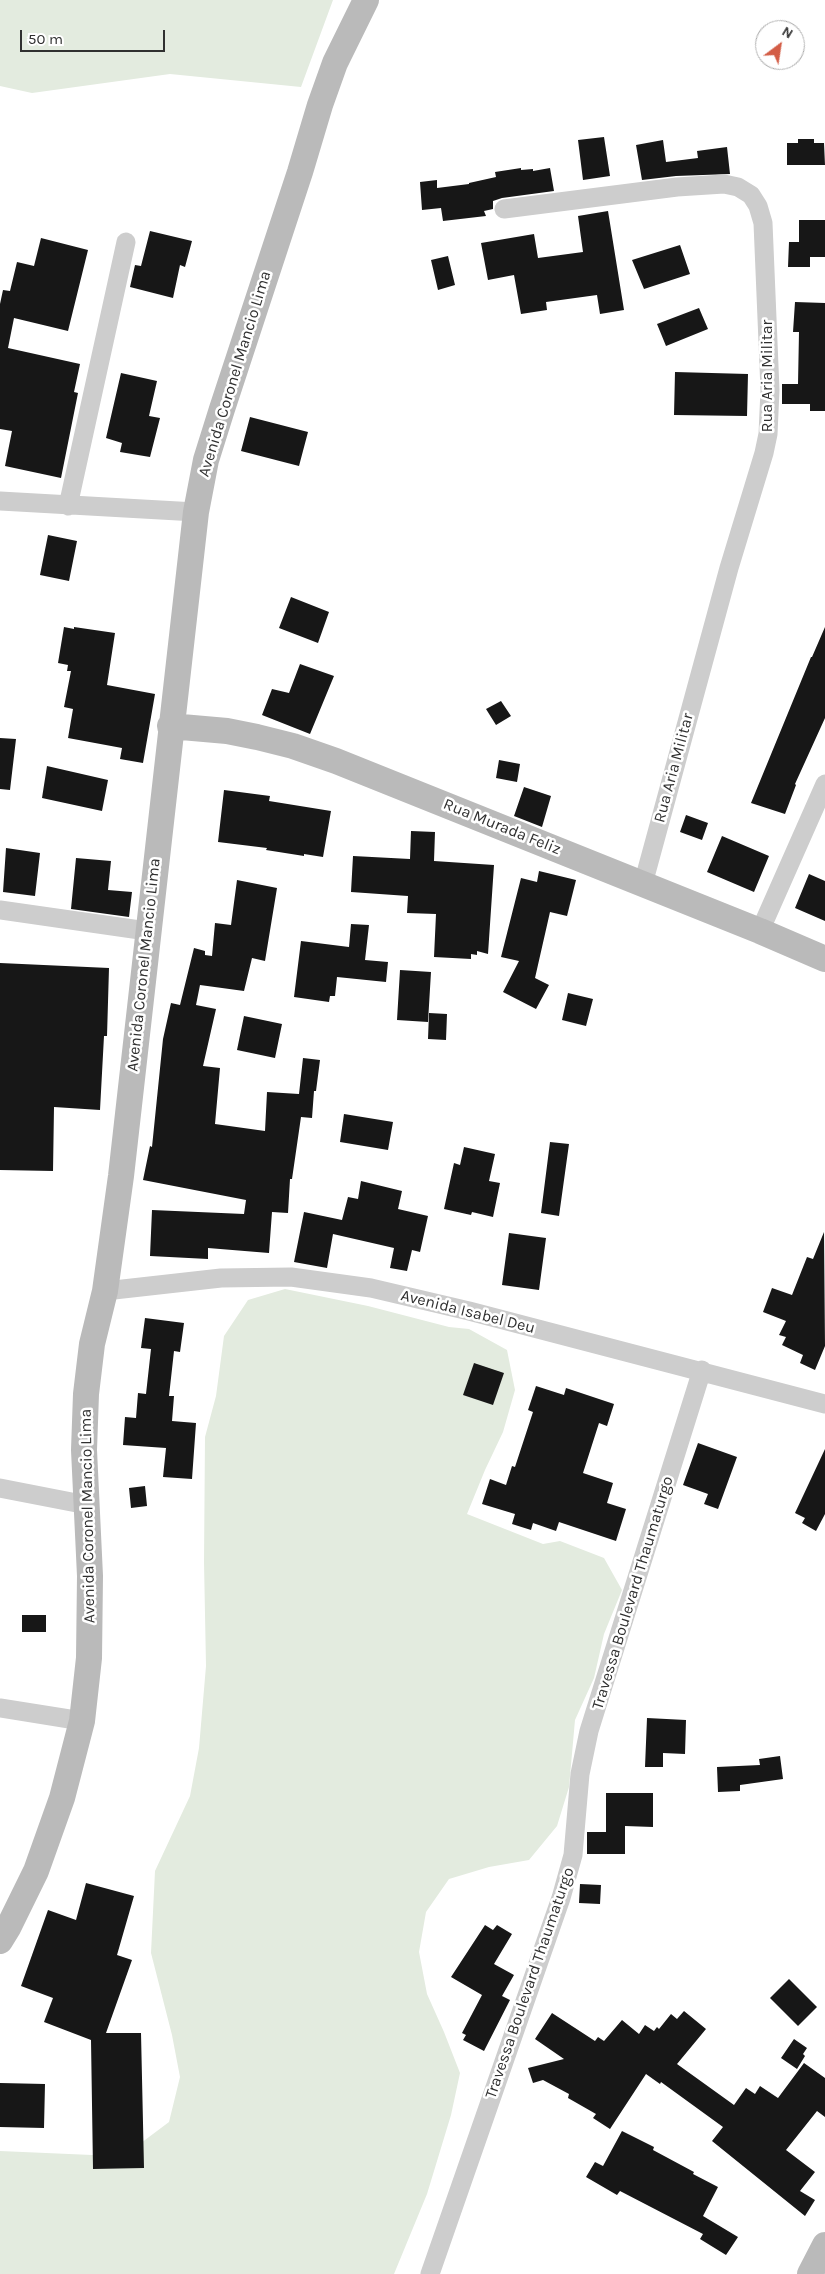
<!DOCTYPE html>
<html>
<head>
<meta charset="utf-8">
<style>
  body { margin:0 }
  #map { position:relative; width:825px; height:2274px; overflow:hidden; background:#fff; font-family:Karla,sans-serif }
  canvas { display:block }
  .north { position:absolute; left:755px; top:20px; width:50px; height:50px; box-sizing:border-box; background:#fff; border:1px solid #acacac; border-radius:50%; rotate:31deg; font-size:14px; font-weight:700; line-height:20px; text-align:center; color:#303030 }
  .north::after { content:''; display:block; margin:auto; width:18px; height:22px; background:#d35d46; clip-path:polygon(50% 0,100% 100%,50% 72%,0 100%) }
  .scale { position:absolute; left:20px; top:30px; width:145px; height:22px; box-sizing:border-box; border:2px solid #303030; border-top:0; padding-left:6px; font-size:15px; line-height:18px; white-space:nowrap; color:#303030; -webkit-text-stroke:4px #fff; paint-order:stroke }
</style>
</head>
<body>
<div id="map">
<canvas width="825" height="2274"></canvas>
<div class="north">N</div>
<div class="scale">50 m</div>
</div>
<script>
const ctx = document.querySelector('canvas').getContext('2d');
ctx.lineJoin = 'round';
function fill(path, color) { ctx.fillStyle = color; ctx.fill(path, 'evenodd'); }
const shape = rows => new Path2D(rows.map(r => 'M' + r).join(''));
function stroke(path, color, width, dash) { ctx.strokeStyle = color; ctx.lineWidth = width; ctx.lineCap = dash ? 'butt' : 'round'; ctx.setLineDash(dash || []); ctx.stroke(path); }
function write(font, color, halo, rows, align = 'center') {
  ctx.font = font + ' Karla,sans-serif'; ctx.lineWidth = 5; ctx.setLineDash([]); ctx.textBaseline = 'middle'; ctx.strokeStyle = halo; ctx.fillStyle = color; for (const [text, x, y, turn = 0] of rows) {
    ctx.save(); ctx.translate(x, y); ctx.rotate((+turn || 0) * Math.PI / 180); ctx.textAlign = isNaN(turn) ? turn : align; if (halo) ctx.strokeText(text, 0, 0); ctx.fillText(text, 0, 0); ctx.restore();
  }
}
fill(shape([
  [0,0,333,0,301,87,170,74,32,93,0,86],
  [285,1289,368,1306,449,1327,469,1329,507,1350,515,1390,503,1432,485,1470,467,1514,543,1544,560,1541,604,1558,622,1590,604,1634,594,1678,575,1720,569,1787,557,1826,529,1860,489,1867,449,1879,426,1912,419,1952,427,1994,444,2032,460,2073,451,2115,427,2194,394,2274,0,2274,0,2151,92,2155,133,2149,169,2122,180,2077,172,2035,151,1953,155,1871,190,1796,199,1748,206,1666,204,1562,205,1437,216,1396,224,1336,248,1300]
]), '#e3ebdf');
fill(shape([
  [604,137,610,176,583,180,578,140],
  [798,139,814,139,814,143,824,143,825,165,787,165,787,143,798,143],
  [663,140,666,162,698,158,697,151,727,147,730,174,676,176,642,180,636,145],
  [521,168,521,170,533,169,533,171,550,168,554,191,502,198,493,201,493,209,484,211,486,216,443,221,441,208,422,210,420,182,437,180,437,188,469,184,469,183,496,177,495,172],
  [608,211,624,310,600,314,597,295,546,302,547,310,521,314,514,275,488,280,481,243,534,234,538,258,583,252,578,216],
  [799,220,825,220,825,257,810,257,810,267,788,267,789,242,799,242],
  [150,231,192,241,185,267,180,265,173,298,130,287,135,265,141,266],
  [41,238,88,250,68,331,14,318,8,348,80,364,74,392,78,393,61,478,5,466,12,431,0,429,0,304,3,290,10,291,17,262,34,266],
  [680,245,690,274,644,289,632,260],
  [448,256,455,285,438,290,431,260],
  [795,302,825,303,825,411,810,411,810,404,782,404,782,384,798,384,799,332,793,332],
  [699,308,708,329,666,346,657,324],
  [675,372,748,374,747,416,674,415],
  [121,373,157,381,149,416,160,418,150,457,120,452,122,443,106,438],
  [250,417,308,432,299,466,241,451],
  [48,535,77,541,69,581,40,575],
  [291,597,329,612,318,643,279,628],
  [64,627,74,629,74,627,115,633,107,685,155,694,143,763,120,759,122,748,68,738,73,709,64,707,71,671,67,671,68,665,58,663],
  [825,627,825,718,795,784,796,785,785,814,751,803,811,657,812,657],
  [300,664,334,676,310,734,262,715,272,689,289,693],
  [501,701,511,716,496,725,486,709],
  [0,738,16,739,10,790,0,789],
  [499,760,520,764,517,782,496,778],
  [47,766,108,780,102,811,42,798],
  [524,787,551,796,542,827,514,816],
  [224,790,270,796,269,801,331,811,323,857,304,854,304,856,266,850,267,848,218,842],
  [686,815,708,823,702,840,680,832],
  [411,831,435,832,434,861,494,865,488,954,477,951,477,955,471,954,471,959,434,957,436,914,407,913,408,896,351,892,353,856,410,859],
  [722,836,769,856,754,892,707,872],
  [6,848,40,853,35,896,3,892],
  [76,858,111,861,108,890,132,892,129,917,71,909],
  [539,871,576,880,567,916,550,912,535,978,549,985,536,1009,503,992,519,961,501,957,521,878,537,882],
  [809,874,825,881,825,921,795,908],
  [237,880,277,888,265,961,252,958,244,991,200,985,196,1005,216,1009,203,1066,220,1068,215,1124,265,1131,267,1092,299,1094,303,1058,320,1060,316,1091,314,1091,312,1118,301,1117,292,1179,290,1179,288,1213,272,1212,269,1253,208,1248,208,1259,150,1256,152,1210,244,1214,246,1200,143,1180,150,1146,152,1147,163,1039,171,1003,180,1005,194,948,205,951,205,955,212,956,215,923,231,925],
  [351,924,369,925,365,960,388,962,386,982,337,977,335,996,330,996,329,1002,294,997,301,941,349,947],
  [0,963,109,968,107,1036,104,1036,100,1110,54,1107,53,1171,0,1170],
  [400,970,431,972,428,1022,397,1020],
  [568,993,593,999,586,1026,562,1020],
  [429,1013,447,1014,446,1040,428,1039],
  [244,1016,282,1024,275,1058,237,1050],
  [344,1114,393,1122,388,1150,340,1142],
  [550,1142,569,1144,559,1216,541,1213],
  [464,1147,495,1154,489,1181,500,1183,493,1217,472,1212,471,1215,444,1209,454,1163,460,1165],
  [361,1181,402,1191,398,1209,428,1216,420,1252,412,1250,407,1271,390,1268,394,1248,333,1234,327,1268,294,1262,304,1212,342,1220,348,1197,358,1199],
  [824,1232,825,1346,815,1370,800,1363,803,1355,782,1345,786,1337,779,1335,786,1321,763,1312,772,1288,792,1295,807,1257,813,1259],
  [509,1233,546,1238,539,1290,502,1285],
  [145,1318,184,1323,180,1352,174,1351,169,1396,174,1396,172,1421,196,1423,192,1479,163,1477,166,1448,123,1445,125,1417,136,1418,138,1393,146,1394,151,1349,141,1348],
  [474,1363,504,1373,493,1405,463,1395],
  [536,1386,564,1395,566,1388,614,1404,607,1426,599,1423,583,1473,613,1483,607,1503,626,1509,616,1541,559,1522,556,1531,533,1523,531,1530,512,1524,515,1514,482,1504,490,1479,506,1485,512,1466,515,1467,533,1412,528,1410],
  [698,1443,737,1457,718,1509,704,1504,708,1494,683,1485],
  [825,1449,825,1514,816,1531,802,1523,805,1518,795,1513],
  [145,1486,147,1506,131,1508,129,1488],
  [22,1615,46,1615,46,1632,22,1632],
  [647,1718,686,1720,685,1754,663,1753,663,1767,645,1767],
  [780,1756,783,1779,740,1785,740,1791,718,1792,717,1767,760,1765,759,1759],
  [606,1793,653,1793,653,1827,625,1826,625,1854,587,1854,587,1832,606,1832],
  [86,1883,134,1896,117,1955,132,1960,106,2033,141,2033,144,2168,93,2169,91,2040,44,2022,53,1998,21,1986,48,1910,76,1920],
  [580,1884,601,1885,600,1904,579,1903],
  [485,1925,493,1930,497,1925,512,1934,494,1964,514,1975,502,1996,510,2000,484,2051,463,2040,466,2035,462,2033,482,1995,451,1977],
  [789,1979,817,2007,798,2026,770,1998],
  [684,2011,706,2029,677,2064,734,2105,746,2088,755,2094,760,2086,778,2098,804,2063,825,2078,825,2117,817,2111,786,2150,815,2172,800,2191,815,2200,805,2216,712,2141,723,2127,661,2082,660,2084,646,2074,610,2129,593,2118,596,2114,568,2098,569,2094,543,2080,533,2083,528,2068,564,2059,535,2039,552,2013,595,2041,598,2037,604,2041,622,2020,639,2034,645,2025,654,2031,657,2027,659,2029,671,2014,677,2019],
  [794,2039,807,2048,803,2054,805,2056,797,2069,781,2058],
  [0,2083,45,2084,44,2128,0,2127],
  [622,2131,654,2147,653,2150,694,2172,693,2174,718,2187,703,2216,738,2237,726,2255,700,2239,703,2234,620,2191,617,2195,586,2177,595,2162,603,2166]
]), '#171717');
stroke(shape([
  [504,209,677,187,724,184,738,187,751,195,758,206,763,223,770,390,768,434,764,453,729,568,643,884],
  [0,501,196,512],
  [68,506,126,242],
  [0,910,147,931],
  [760,931,825,784],
  [105,1291,221,1278,291,1277,371,1288,469,1311,825,1404],
  [0,1488,87,1505],
  [0,1708,82,1721],
  [430,2274,561,1898,573,1855,580,1774,589,1731,702,1370]
]), '#cdcdcd', 19);
stroke(shape([
  [170,726,227,731,257,737,293,746,336,761,760,931,825,959],
  [0,1941,8,1928,36,1871,62,1798,82,1721,89,1658,90,1576,84,1450,86,1394,92,1344,105,1291,121,1176,196,512,206,460,222,409,300,172,320,105,335,63,366,0],
  [810,2274,825,2245]
]), '#bababa', 26);
write('16px', '#303030', '#fff', [
  ["Avenida Coronel Mancio Lima",235,374,-73],
  ["Rua Aria Militar",767,376,-90],
  ["Rua Aria Militar",674,768,-75],
  ["Rua Murada Feliz",502,827,22],
  ["Avenida Coronel Mancio Lima",144,965,-84],
  ["Avenida Isabel Deu",468,1312,14],
  ["Avenida Coronel Mancio Lima",88,1516,-91],
  ["Travessa Boulevard Thaumaturgo",633,1593,-73],
  ["Travessa Boulevard Thaumaturgo",530,1983,-71]
]);
</script>
</body>
</html>
